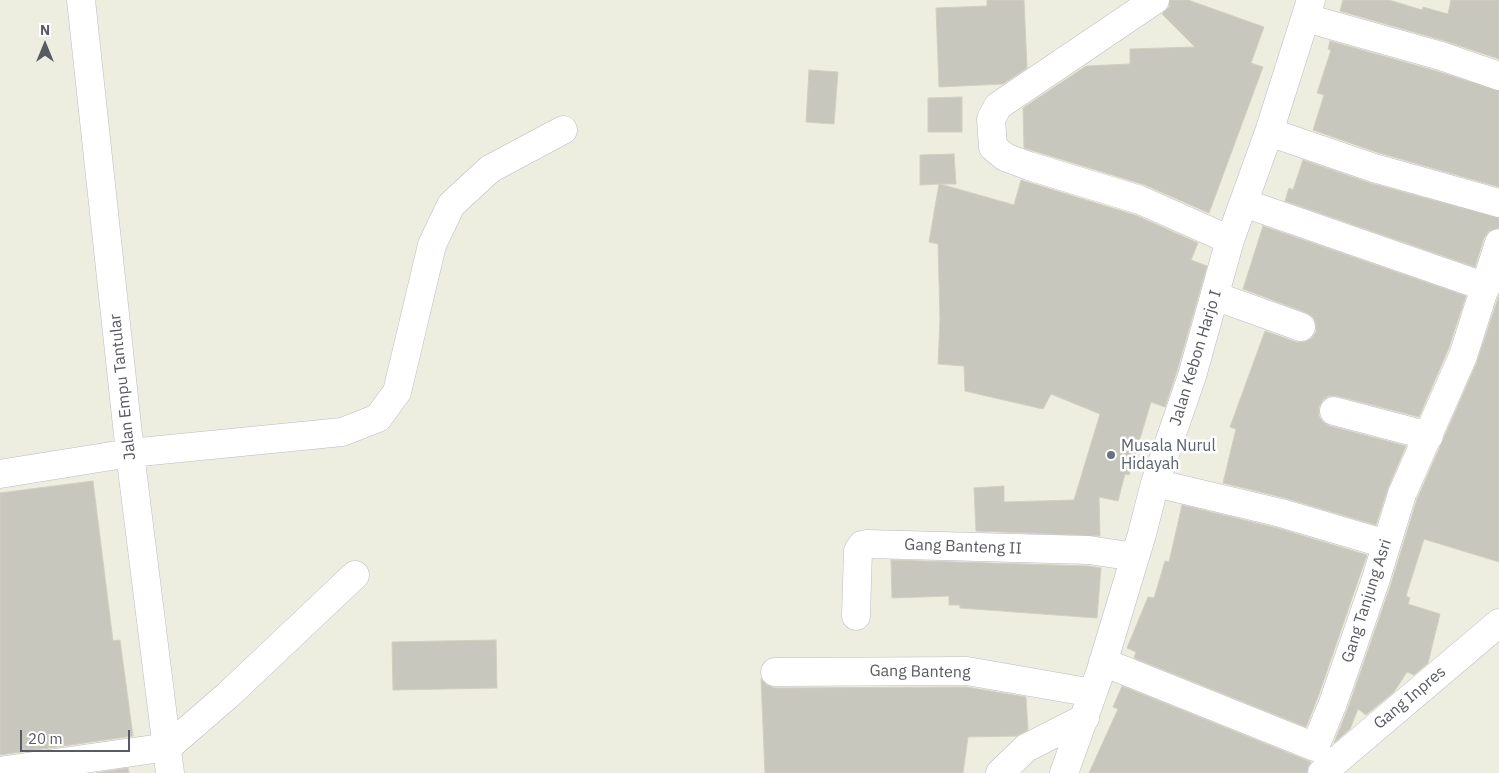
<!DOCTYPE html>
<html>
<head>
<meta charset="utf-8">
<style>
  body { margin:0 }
  #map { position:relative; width:1499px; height:773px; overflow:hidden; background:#edede0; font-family:"IBM Plex Sans",sans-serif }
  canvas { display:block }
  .north { position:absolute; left:20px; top:20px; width:50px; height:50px; -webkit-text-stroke:4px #fff; paint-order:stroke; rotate:0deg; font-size:14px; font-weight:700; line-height:20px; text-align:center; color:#595b62 }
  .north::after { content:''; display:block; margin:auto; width:18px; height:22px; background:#595b62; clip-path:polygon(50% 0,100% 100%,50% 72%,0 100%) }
  .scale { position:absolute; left:20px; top:730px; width:110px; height:22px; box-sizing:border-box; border:2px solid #595b62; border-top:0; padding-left:6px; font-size:15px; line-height:18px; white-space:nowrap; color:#595b62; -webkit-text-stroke:4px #fff; paint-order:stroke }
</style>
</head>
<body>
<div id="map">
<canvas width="1499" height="773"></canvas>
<div class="north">N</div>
<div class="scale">20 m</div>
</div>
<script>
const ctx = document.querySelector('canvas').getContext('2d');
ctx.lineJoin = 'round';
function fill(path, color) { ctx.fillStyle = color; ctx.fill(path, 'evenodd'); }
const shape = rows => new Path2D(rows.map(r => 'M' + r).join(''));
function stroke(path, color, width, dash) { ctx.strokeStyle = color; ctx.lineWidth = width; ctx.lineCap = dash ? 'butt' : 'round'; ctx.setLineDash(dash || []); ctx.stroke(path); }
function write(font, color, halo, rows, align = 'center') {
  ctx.font = font + ' "IBM Plex Sans",sans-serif'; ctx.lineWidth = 5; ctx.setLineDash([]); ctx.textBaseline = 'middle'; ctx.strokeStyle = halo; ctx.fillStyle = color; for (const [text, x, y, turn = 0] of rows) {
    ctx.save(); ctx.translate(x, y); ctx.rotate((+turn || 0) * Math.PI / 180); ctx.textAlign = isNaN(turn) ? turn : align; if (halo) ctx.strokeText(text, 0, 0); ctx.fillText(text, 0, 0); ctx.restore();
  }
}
const building = shape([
  [987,0,1024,0,1027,68,1003,84,939,87,936,8,987,6,987,0],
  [1170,0,1188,0,1264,27,1251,63,1263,67,1209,213,1145,185,1024,148,1023,108,1086,66,1130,64,1130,49,1195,47,1162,14,1169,7,1170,0],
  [1343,0,1389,0,1422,10,1423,7,1448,14,1451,0,1499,0,1499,59,1445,41,1340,11,1343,0],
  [1330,41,1436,71,1499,91,1499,187,1379,153,1313,130,1324,95,1317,93,1331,50,1328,49,1330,41],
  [809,70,838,72,834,124,806,122,809,70],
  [962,97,962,132,928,132,928,98,962,97],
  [954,154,956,184,940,184,1014,205,1021,180,1135,215,1198,243,1191,260,1207,266,1177,371,1165,407,1151,402,1129,475,1125,474,1118,501,1099,497,1100,536,976,531,974,488,1004,486,1004,502,1074,500,1100,414,1051,394,1043,409,965,391,964,366,938,364,940,320,938,244,929,242,939,184,920,185,920,155,954,154],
  [1303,160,1370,183,1499,218,1499,228,1489,231,1484,238,1475,267,1285,201,1289,188,1293,190,1303,160],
  [1263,226,1466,296,1448,350,1419,417,1337,396,1329,396,1323,400,1319,407,1319,416,1323,422,1330,426,1406,446,1388,488,1376,525,1285,498,1223,483,1236,429,1230,427,1265,331,1296,342,1303,342,1311,339,1316,332,1316,324,1313,317,1307,313,1243,289,1263,226],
  [1499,295,1499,562,1424,539,1406,596,1410,598,1408,604,1440,614,1428,663,1414,675,1407,672,1394,692,1366,715,1358,709,1350,729,1334,743,1348,708,1390,587,1417,499,1477,362,1499,295],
  [93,481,113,641,120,640,133,736,0,755,0,493,93,481],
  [1182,505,1277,528,1367,555,1318,697,1306,727,1134,658,1136,652,1127,648,1148,597,1154,598,1165,561,1169,562,1182,505],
  [891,560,1088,566,1101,568,1097,618,960,608,960,605,949,605,949,596,892,598,891,560],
  [496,640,497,688,393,690,392,642,496,640],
  [761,679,767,685,775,688,966,687,1026,697,1028,730,1016,736,968,737,963,773,765,773,761,679],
  [1122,686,1311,762,1308,767,1307,773,1089,773,1118,709,1113,707,1122,686],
  [128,768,129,773,96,773,128,768]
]);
fill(building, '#c8c7bd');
stroke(building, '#d2cfbe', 1);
const minor = shape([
  [81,0,130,453,170,773],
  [1155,0,998,106,991,119,993,147,1005,157,1029,166,1140,200,1230,240],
  [1306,18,1441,56,1499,76],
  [1269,132,1374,168,1499,203],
  [1244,203,1486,287],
  [1215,296,1301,327],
  [1334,411,1429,436],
  [0,474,130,453,342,432,378,418,397,392,432,245,451,205,490,169,563,130],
  [1155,483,1281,513,1386,544],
  [856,616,858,551,862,545,867,544,1089,550,1135,557],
  [1103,662,1315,747,1333,703,1375,582,1402,494,1463,356,1499,243],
  [775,672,967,671,1093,693],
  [0,771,168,747,228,695,355,575],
  [1000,773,1026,748,1085,718],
  [1064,773,1100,673,1142,534,1155,483,1192,376,1230,240,1269,132,1311,0],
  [1322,773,1499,623]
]);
stroke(minor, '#bbbcc3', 29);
stroke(minor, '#fff', 28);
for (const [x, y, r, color] of [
  [1111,455,5,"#6b7280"]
]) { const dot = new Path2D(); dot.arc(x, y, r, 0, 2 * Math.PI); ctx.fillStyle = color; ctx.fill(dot); stroke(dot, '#fff', 2); }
write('16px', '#595b62', '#fff', [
  ["Jalan Kebon Harjo I",1196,358,-73],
  ["Jalan Empu Tantular",123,387,-96],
  ["Gang Banteng II",963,547,2],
  ["Gang Tanjung Asri",1367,601,-72],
  ["Gang Banteng",920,672,1],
  ["Gang Inpres",1410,698,-40]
]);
write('16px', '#5b616d', '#fff', [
  ["Musala Nurul",1121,446],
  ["Hidayah",1121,464]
], 'left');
</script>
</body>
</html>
